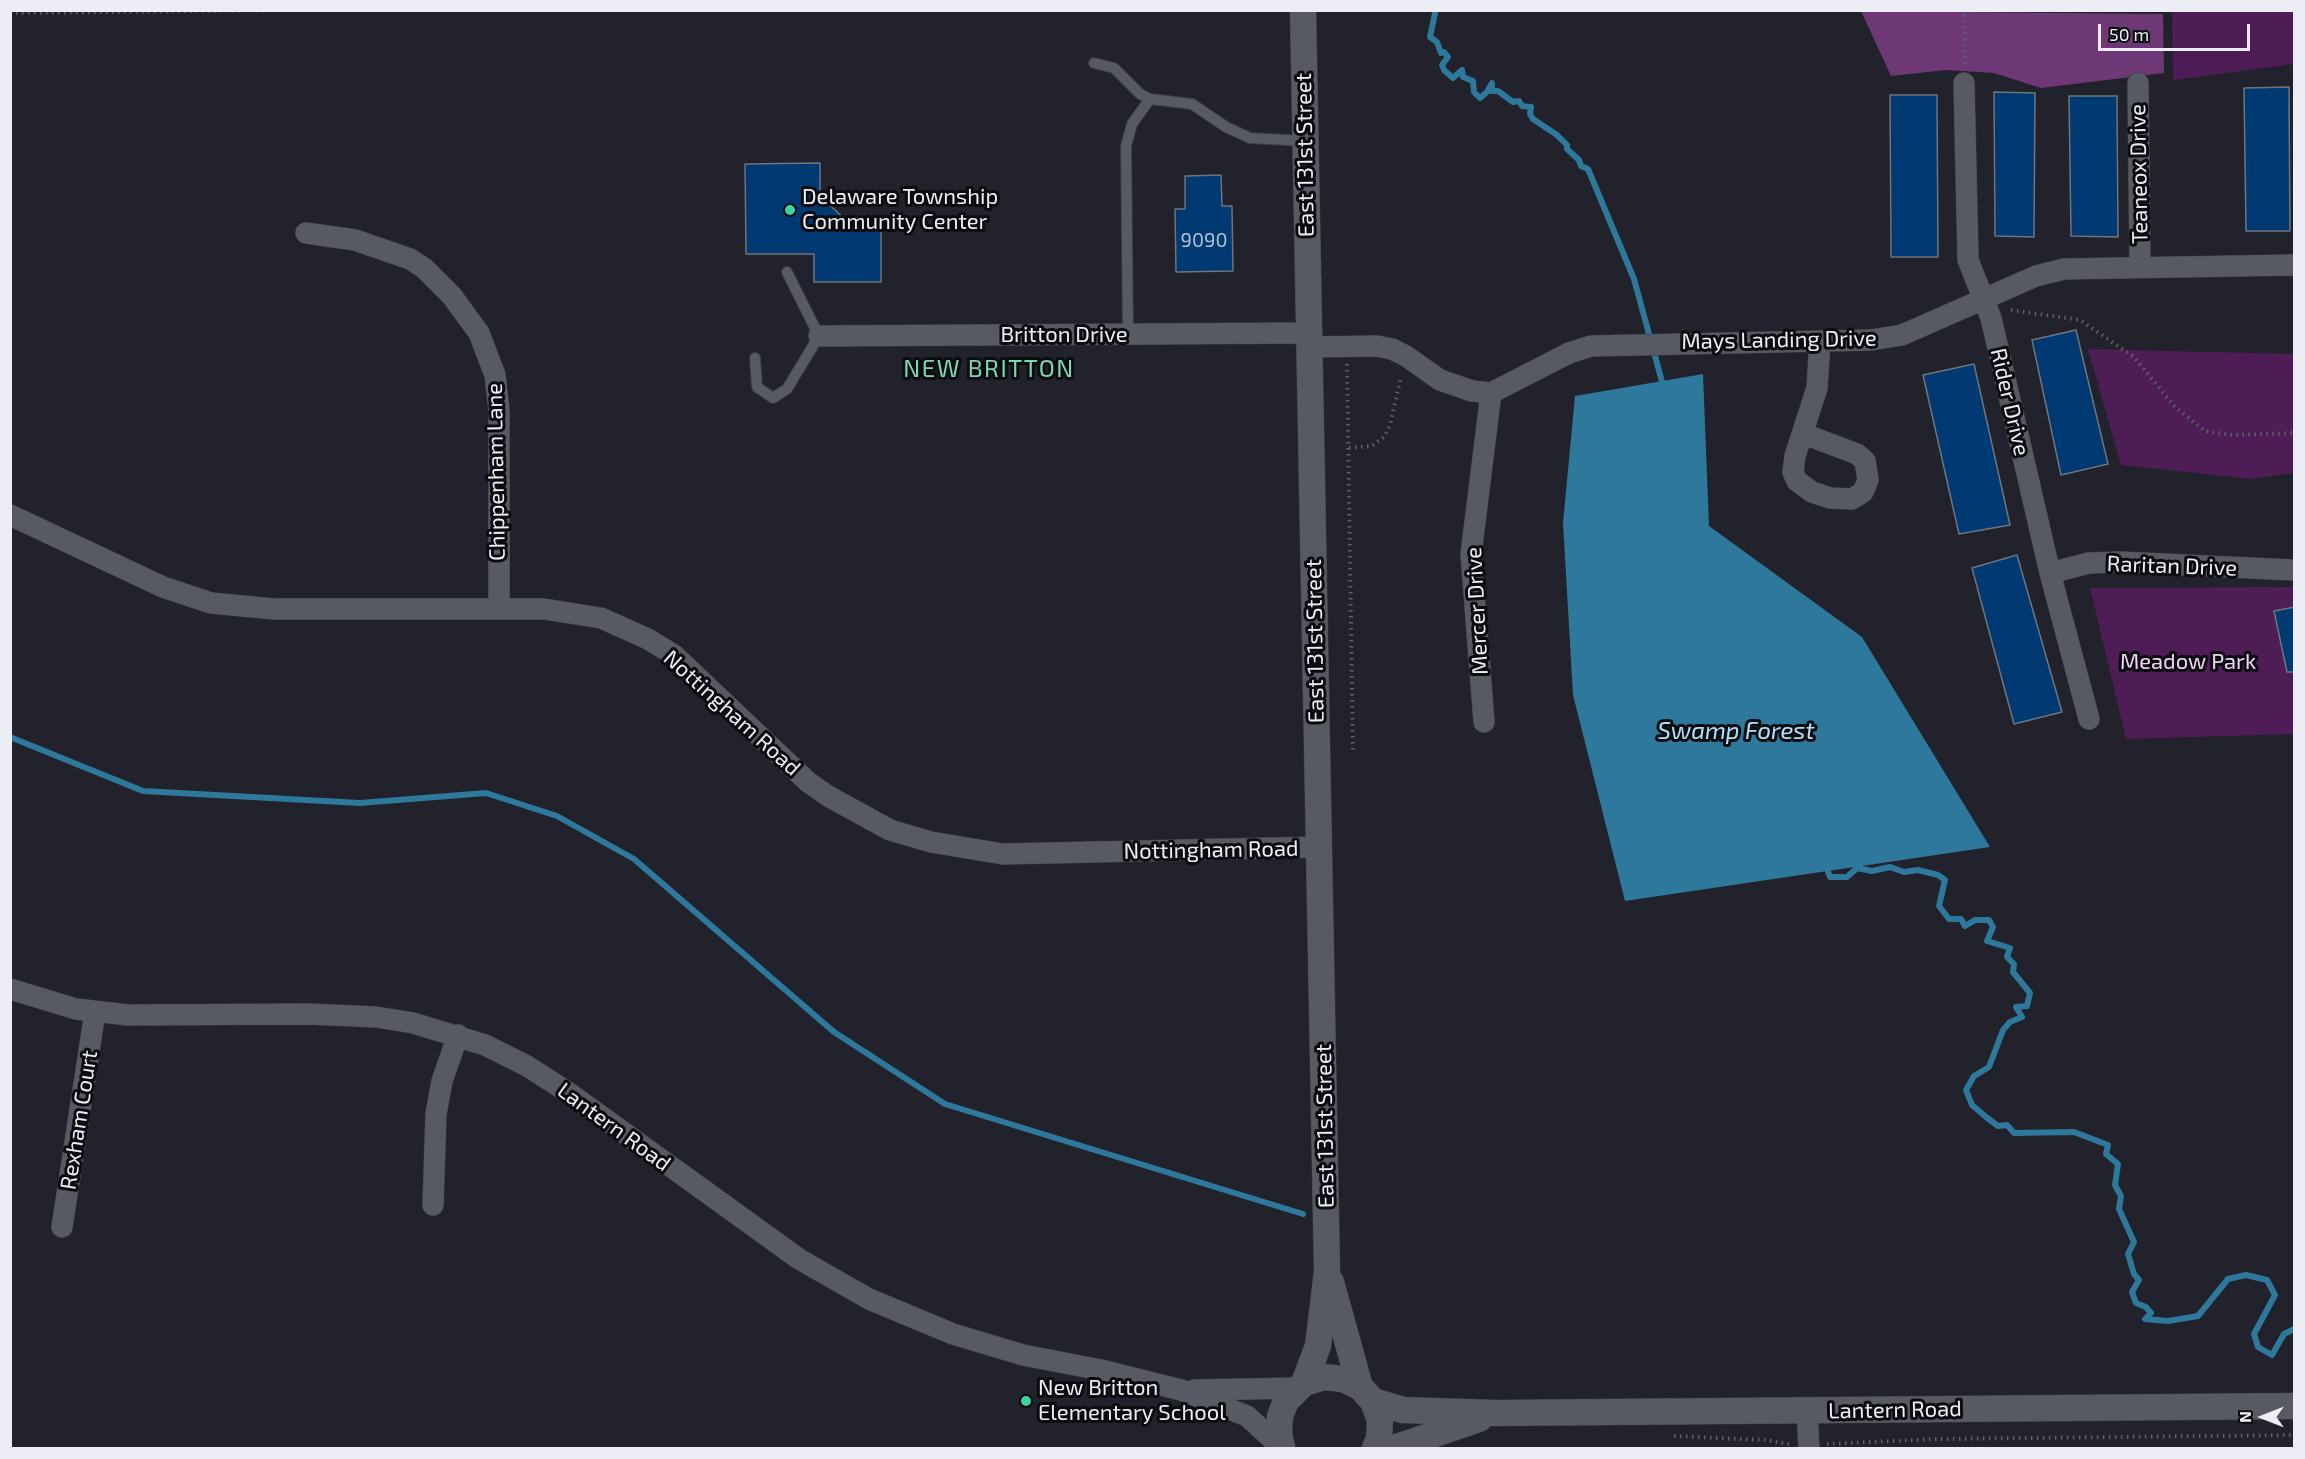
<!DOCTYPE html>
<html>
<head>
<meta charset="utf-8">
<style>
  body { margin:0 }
  #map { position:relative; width:2305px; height:1459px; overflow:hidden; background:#21222b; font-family:"Exo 2",sans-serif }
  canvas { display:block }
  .frame { position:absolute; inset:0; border:12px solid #edeef5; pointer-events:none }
  .north { position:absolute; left:2233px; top:1387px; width:60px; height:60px; -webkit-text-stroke:4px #0b0c10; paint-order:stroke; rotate:270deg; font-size:16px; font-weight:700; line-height:24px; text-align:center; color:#edeef5 }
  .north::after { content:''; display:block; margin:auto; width:21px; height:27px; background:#edeef5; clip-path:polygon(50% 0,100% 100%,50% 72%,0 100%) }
  .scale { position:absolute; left:2098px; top:24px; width:152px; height:27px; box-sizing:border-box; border:3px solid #edeef5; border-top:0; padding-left:8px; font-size:18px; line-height:21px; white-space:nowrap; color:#edeef5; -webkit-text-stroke:4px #0b0c10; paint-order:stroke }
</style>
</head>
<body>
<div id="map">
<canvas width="2305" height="1459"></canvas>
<div class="frame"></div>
<div class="north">N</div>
<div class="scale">50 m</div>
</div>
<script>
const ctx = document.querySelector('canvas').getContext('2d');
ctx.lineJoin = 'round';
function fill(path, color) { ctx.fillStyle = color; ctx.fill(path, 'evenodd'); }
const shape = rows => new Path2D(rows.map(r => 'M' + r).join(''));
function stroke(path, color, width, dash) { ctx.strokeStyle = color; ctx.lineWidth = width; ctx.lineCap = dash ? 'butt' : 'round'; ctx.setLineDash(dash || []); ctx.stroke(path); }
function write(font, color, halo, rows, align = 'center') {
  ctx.font = font + ' "Exo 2",sans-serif'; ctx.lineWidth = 6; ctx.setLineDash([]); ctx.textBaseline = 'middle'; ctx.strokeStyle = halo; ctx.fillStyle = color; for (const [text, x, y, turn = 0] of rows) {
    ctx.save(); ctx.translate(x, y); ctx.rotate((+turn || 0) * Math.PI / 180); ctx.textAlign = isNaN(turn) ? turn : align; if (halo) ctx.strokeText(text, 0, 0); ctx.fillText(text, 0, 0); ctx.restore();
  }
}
fill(shape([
  [2172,11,2294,11,2294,64,2173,80],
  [2088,349,2294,354,2294,473,2251,479,2121,465],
  [2294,587,2294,734,2126,739,2090,588]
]), '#4e1d56');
fill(shape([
  [1861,11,2163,14,2164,73,2041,88,1994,73,1946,70,1891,76]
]), '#6d3875');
fill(shape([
  [1703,374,1709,526,1862,637,1990,847,1625,901,1573,695,1563,523,1575,396]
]), '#2d789b');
stroke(shape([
  [1435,13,1430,37,1437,42,1441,53,1444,52,1448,57,1442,65,1444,70,1453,78,1462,70,1463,77,1473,81,1474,92,1480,98,1487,92,1492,83,1492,91,1498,91,1513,102,1519,101,1522,106,1531,107,1530,114,1533,119,1557,135,1567,145,1567,149,1579,160,1581,166,1588,169,1634,279,1664,389],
  [10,737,143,791,360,803,486,793,557,816,634,859,834,1032,945,1104,1303,1214],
  [1826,866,1830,877,1847,877,1857,868,1872,871,1890,867,1904,872,1918,870,1938,875,1945,880,1939,906,1949,919,1961,919,1965,926,1975,920,1989,920,1993,927,1987,941,2010,948,2007,957,2014,964,2013,972,2030,993,2027,1006,2016,1007,2022,1017,2010,1022,2003,1030,1989,1067,1974,1076,1966,1090,1972,1105,1986,1117,1998,1126,2007,1125,2014,1133,2074,1132,2108,1145,2106,1154,2118,1164,2115,1185,2121,1196,2119,1209,2134,1242,2128,1254,2134,1274,2139,1280,2132,1292,2136,1303,2146,1307,2151,1313,2145,1319,2168,1321,2198,1316,2228,1279,2246,1275,2267,1280,2275,1295,2254,1334,2258,1347,2272,1355,2284,1334,2294,1329]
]), '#2d789b', 6);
const building = shape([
  [2289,87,2290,231,2246,231,2244,88,2289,87],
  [1994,92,2035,93,2034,237,1995,236,1994,92],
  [1890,95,1937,95,1938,257,1891,257,1890,95],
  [2069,96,2117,96,2118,237,2071,236,2069,96],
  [820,163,820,196,850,224,881,224,881,282,814,282,814,254,746,254,745,164,820,163],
  [1221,175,1222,206,1232,206,1233,271,1176,272,1175,209,1185,209,1185,176,1221,175],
  [2076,330,2108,464,2061,475,2032,340,2076,330],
  [1974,364,2010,525,1959,534,1923,375,1974,364],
  [2017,555,2062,712,2014,724,1972,568,2017,555],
  [2295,607,2295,672,2287,672,2274,611,2295,607]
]);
fill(building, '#013973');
stroke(building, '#6e757e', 1.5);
const service = shape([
  [1094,63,1114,68,1140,94,1150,99,1192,104,1226,127,1250,138,1305,141],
  [1128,334,1126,146,1132,124,1150,99],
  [755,358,757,387,773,398,787,389,819,336,787,272]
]);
const minor = shape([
  [1964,83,1968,260,1991,318,2050,573,2089,719],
  [2138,83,2140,266],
  [306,233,355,240,410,259,424,268,452,296,479,333,495,375,499,410,499,608],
  [819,336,1309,333],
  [1309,347,1377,346,1392,349,1406,356,1440,380,1472,391,1491,393,1569,353,1591,346,1871,340,1902,335,2036,276,2064,269,2294,265],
  [1804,434,1857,454,1865,461,1868,480,1863,492,1852,499,1830,498,1812,492,1797,481,1793,472,1795,456,1817,388,1820,341],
  [10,515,163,587,211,603,274,609,544,609,601,618,648,639,674,655,808,782,828,796,890,830,931,842,1003,854,1319,847],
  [2050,573,2089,563,2120,562,2294,570],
  [1484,722,1471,554,1491,393],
  [10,989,76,1009,128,1015,309,1014,376,1017,413,1023,485,1045,527,1066,569,1093,799,1259,869,1299,953,1334,1023,1355,1101,1370,1181,1390,1247,1416,1282,1448],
  [433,1205,436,1114,442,1081,458,1035],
  [62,1227,95,1012],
  [1194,1390,1298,1388],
  [1807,1411,1809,1448]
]);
const tertiary = shape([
  [1303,10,1327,1271,1318,1346,1304,1383],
  [1331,1282,1360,1387],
  [1373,1401,1403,1410,1496,1413,2294,1406],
  [1282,1448,1279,1433,1280,1416,1286,1401,1304,1383,1324,1377,1343,1379,1360,1387,1373,1401,1380,1420,1379,1439,1375,1448],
  [1394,1448,1479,1419]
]);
stroke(service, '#3c3e45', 12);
stroke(minor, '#3c3e45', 22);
stroke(tertiary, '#3c3e45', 27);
stroke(shape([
  [10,13,298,10],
  [1965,64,1965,10],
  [2011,310,2080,320,2134,357,2175,407,2205,431,2232,435,2294,433],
  [1347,364,1353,753],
  [1349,448,1372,446,1385,436,1390,425,1401,377],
  [1674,1436,1765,1440,1789,1444],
  [1827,1444,1936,1439,2294,1435]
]), '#5f6069', 4, [1.5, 4.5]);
stroke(service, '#575963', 10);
stroke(minor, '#575963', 21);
stroke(tertiary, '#575963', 26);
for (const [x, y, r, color] of [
  [790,210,6,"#3ed4a2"],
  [1026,1401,6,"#3ed4a2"]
]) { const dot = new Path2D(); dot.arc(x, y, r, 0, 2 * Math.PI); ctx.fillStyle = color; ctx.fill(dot); stroke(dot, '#0b0c10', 2); }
write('20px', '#b2c1d4', null, [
  ["9090",1204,240]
]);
write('22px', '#edeef5', '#0b0c10', [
  ["East 131st Street",1305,155,-91],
  ["Teaneox Drive",2139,174,-91],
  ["Britton Drive",1064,335],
  ["Mays Landing Drive",1779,340,-1],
  ["Rider Drive",2010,402,77],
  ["Chippenham Lane",496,472,-91],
  ["Raritan Drive",2172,566,2],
  ["Mercer Drive",1477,611,-93],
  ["East 131st Street",1315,641,-91],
  ["Nottingham Road",732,713,42],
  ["Nottingham Road",1211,850,-1],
  ["Rexham Court",79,1120,-81],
  ["East 131st Street",1325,1126,-91],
  ["Lantern Road",614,1127,36],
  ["Lantern Road",1895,1410,-1]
]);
write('22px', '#edeef5', '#0b0c10', [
  ["Delaware Township",802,197],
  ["Community Center",802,222],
  ["New Britton",1038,1388],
  ["Elementary School",1038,1413]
], 'left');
write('22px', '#f2d3f7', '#0b0c10', [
  ["Meadow Park",2188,662]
]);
ctx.letterSpacing = '1.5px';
write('24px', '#7dd5b2', '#0b0c10', [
  ["NEW BRITTON",989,369]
]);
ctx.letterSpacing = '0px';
write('italic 24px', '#b4e1fa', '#0b0c10', [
  ["Swamp Forest",1736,731]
]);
</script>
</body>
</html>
